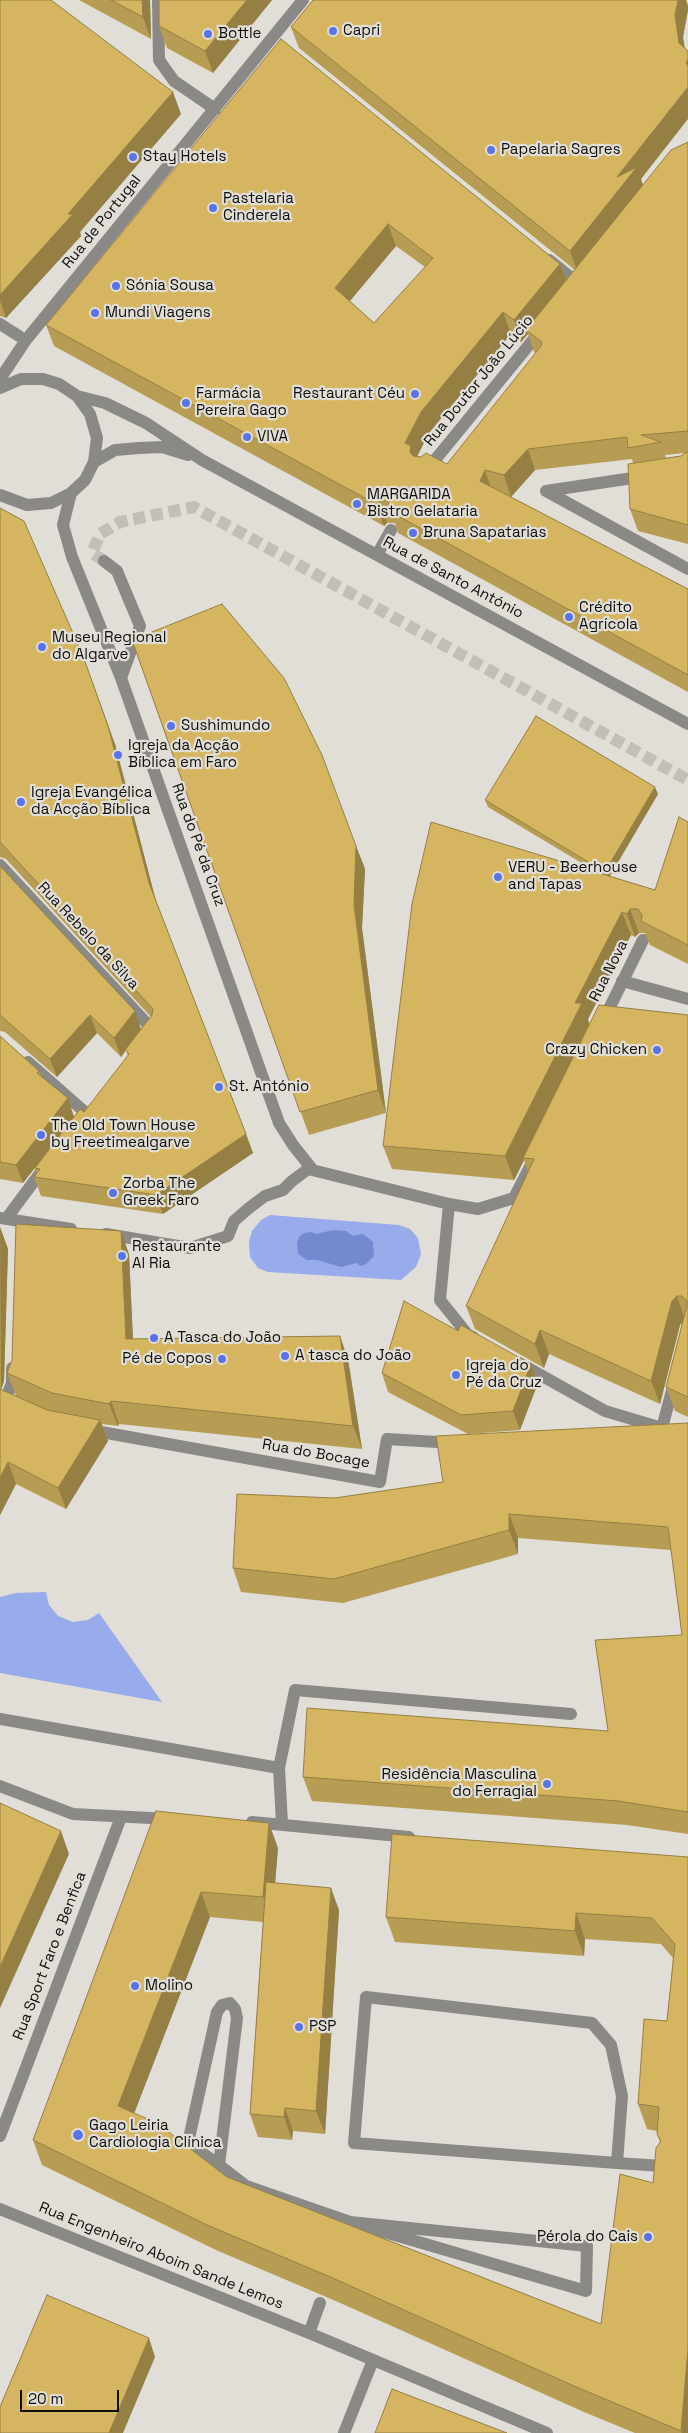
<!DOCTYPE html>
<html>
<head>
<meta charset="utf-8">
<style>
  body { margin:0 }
  #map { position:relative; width:688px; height:2433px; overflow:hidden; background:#e1ded7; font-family:"Space Grotesk",sans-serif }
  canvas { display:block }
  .scale { position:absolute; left:20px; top:2390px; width:99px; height:22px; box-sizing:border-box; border:2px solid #0f0e0b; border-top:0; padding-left:6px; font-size:15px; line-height:18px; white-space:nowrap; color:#0f0e0b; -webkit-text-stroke:4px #e1ded7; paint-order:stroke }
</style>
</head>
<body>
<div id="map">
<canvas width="688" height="2433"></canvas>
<div class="scale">20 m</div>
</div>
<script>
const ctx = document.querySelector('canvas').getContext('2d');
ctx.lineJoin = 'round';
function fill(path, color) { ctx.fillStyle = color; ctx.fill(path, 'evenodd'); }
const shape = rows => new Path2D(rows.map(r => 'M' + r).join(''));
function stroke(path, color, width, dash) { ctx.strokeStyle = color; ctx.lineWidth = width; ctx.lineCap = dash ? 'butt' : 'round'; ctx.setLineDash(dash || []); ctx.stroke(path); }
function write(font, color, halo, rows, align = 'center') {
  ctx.font = font + ' "Space Grotesk",sans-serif'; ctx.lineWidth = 4.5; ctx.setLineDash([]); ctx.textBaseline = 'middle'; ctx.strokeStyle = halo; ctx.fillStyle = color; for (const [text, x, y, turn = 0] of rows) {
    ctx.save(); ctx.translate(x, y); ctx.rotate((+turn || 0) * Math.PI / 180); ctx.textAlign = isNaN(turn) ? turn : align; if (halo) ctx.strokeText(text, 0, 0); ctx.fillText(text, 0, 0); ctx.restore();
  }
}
fill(shape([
  [270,1215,399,1225,410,1229,418,1238,421,1254,416,1267,401,1280,268,1272,258,1268,250,1257,249,1241,252,1231,261,1220],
  [46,1592,49,1605,58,1616,73,1622,88,1620,99,1613,162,1702,0,1673,0,1597,16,1593]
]), '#98abea');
fill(shape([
  [333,1230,346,1231,353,1236,362,1234,367,1237,373,1242,374,1256,366,1264,361,1266,356,1263,341,1267,317,1260,307,1260,298,1254,297,1243,299,1237,304,1233,311,1232,316,1234]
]), '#7589d1');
stroke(shape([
  [104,561,92,553,100,534,120,522,194,507,688,780]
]), '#c2bfb8', 12, [12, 6]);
stroke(shape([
  [158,0,159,60,174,81,215,109],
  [549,260,579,284],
  [0,324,19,336],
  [0,379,26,340,303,0],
  [0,388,21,379,43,379,59,384,77,396,105,403,146,423,202,460,688,724],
  [94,462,115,450,139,448,162,447,188,455],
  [426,471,542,329],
  [646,476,546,491,688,569],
  [71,493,63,525,72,557,121,678,279,1123,293,1145,312,1169,308,1169],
  [0,495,27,505,51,503,71,493,85,480,94,462,97,438,90,414,77,396],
  [377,555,391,530],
  [104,561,117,571,140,626,121,678],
  [0,865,152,1029,147,1036],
  [622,981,688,999],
  [603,1021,643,940],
  [28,1062,86,1113],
  [449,1204,478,1209,514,1198,535,1157],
  [0,1218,71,1229],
  [6,1219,44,1168],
  [106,1234,190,1248,228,1236,234,1221,249,1208,265,1196,283,1190,292,1181,308,1169,449,1204,440,1300,468,1335,473,1337],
  [519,1363,605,1411,662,1428,674,1383],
  [5,1401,12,1383,12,1368],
  [90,1430,380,1482,387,1439,454,1443],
  [0,1719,279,1768],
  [0,1786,73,1814,170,1819],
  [252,1822,409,1837],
  [282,1824,279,1768,295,1690,571,1714],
  [0,2136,121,1817],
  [617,2163,622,2096,611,2045,592,2023,366,1997,354,2143,617,2163,662,2166],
  [219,2165,188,2143,217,2012,222,2005,230,2003,235,2009,237,2018,219,2165,246,2186,350,2222,586,2291,587,2246,350,2222,347,2236],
  [0,2209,309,2333,547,2433],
  [309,2333,320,2303],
  [344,2433,373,2360]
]), '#8a8986', 12);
fill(shape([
  [0,0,181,114,80,232,81,236,6,318,0,316],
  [79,0,150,0,151,39],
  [159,0,272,0,213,73,167,48,159,26],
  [313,0,686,0,688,6,688,10,683,37,684,48,641,179,643,185,688,142,688,544,638,531,630,509,633,463,632,459,535,470,511,497,509,496,688,589,688,692,398,533,395,523,387,523,384,526,54,346,46,325,281,39,560,264,566,281,575,270,299,48,291,27],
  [396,246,425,267,374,323,350,301],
  [511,334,521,342,528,334,534,352,536,353,447,464,417,457,429,433],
  [685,453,681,456,666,458,665,455],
  [0,508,115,744,155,898,253,1153,163,1214,41,1196,34,1177,37,1174,35,1168,23,1183,0,1179,0,1036,39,1071,42,1077,74,1116,84,1112,128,1056,126,1050,121,1057,97,1033,57,1077,5,1032,0,1031,0,866,141,1029,151,1017,6,859,0,857],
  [132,640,356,846,365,869,362,928,386,1113,309,1135],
  [658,794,610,876,655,890,688,822,688,964,650,945,645,933,639,933,635,937,631,935,588,1019,589,1024,688,1015,688,1417,675,1411,666,1387,683,1322,680,1325,660,1404,549,1354,544,1368,475,1329,466,1306,528,1172,524,1160,514,1180,392,1169,383,1146,595,871,488,807,485,800],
  [0,1227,8,1249,4,1381,1,1390,16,1396,7,1373,129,1254,133,1339,348,1359,362,1449,119,1424,118,1426,102,1424,108,1441,66,1509,16,1484,0,1515],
  [458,1331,531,1364,538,1383,520,1430,468,1434,388,1392,382,1373],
  [688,1424,688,1834,627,1825,312,1801,303,1777,608,1731,682,1635,671,1550,518,1538,518,1554,343,1603,241,1592,233,1568,335,1498,443,1482],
  [156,1811,278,1848,275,1883,339,1910,325,2134,293,2131,292,2140,258,2137,250,2114,263,1922,210,1917,134,2113,227,2177,601,2324,653,2183,660,2142,657,2134,657,2131,647,2129,638,2104,667,2021,673,1958,661,1944,585,1939,584,1956,395,1942,386,1917,688,1857,688,2433,635,2433,584,2412,338,2302,216,2250,42,2165,33,2140]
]), '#b79c53');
fill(shape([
  [142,0,150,0,151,39,143,17],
  [247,0,272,0,213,73,205,51],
  [678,0,686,0,688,6,688,10,683,37,687,61,688,59,688,69,679,43,675,15],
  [688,87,688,119,641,179,644,189,578,273,570,251,617,177],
  [173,92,181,114,80,232,81,236,6,318,0,301,0,295,68,214],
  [388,224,396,246,343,309,335,288],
  [560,264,568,285,526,330,528,334,521,342,514,320],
  [503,312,511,334,429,433,416,458,419,467,405,443,421,412],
  [528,449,535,470,511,497,504,475],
  [485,470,492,492,480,481],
  [380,501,387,523,384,526,376,504],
  [83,656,115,744,156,901,149,883],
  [655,787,658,794,608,879,605,872],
  [356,846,365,869,362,928,386,1113,378,1090,354,905],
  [630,909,639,933,635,937,627,914],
  [622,912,631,935,588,1019,590,1027,523,1158,524,1160,514,1180,505,1156,575,1003],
  [135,1011,141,1029,121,1057,114,1038],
  [90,1015,97,1033,57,1077,50,1059],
  [68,1098,74,1117,23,1183,16,1165],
  [246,1134,253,1153,163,1214,156,1195],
  [0,1227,8,1249,4,1381,1,1390],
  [121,1231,129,1254,134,1362,126,1339],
  [677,1296,685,1319,680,1325,660,1404,651,1381,672,1301],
  [540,1330,549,1354,544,1368,535,1344],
  [340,1336,348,1359,362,1449,353,1426],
  [531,1364,538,1383,520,1430,513,1411],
  [111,1401,119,1424,118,1426,109,1404],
  [100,1420,108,1441,66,1509,58,1488],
  [8,1462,16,1484,0,1515,0,1478],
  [509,1514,518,1538,518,1554,509,1530],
  [269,1823,278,1848,272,1922,263,1897],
  [61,1831,69,1854,0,2008,0,1967],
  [331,1888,339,1910,325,2134,316,2111],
  [201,1892,210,1917,127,2132,118,2106],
  [576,1913,585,1939,584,1956,575,1931],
  [285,2108,293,2131,292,2140,284,2117],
  [149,2338,155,2357,123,2433,109,2433],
  [688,2349,688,2433,682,2433,681,2431]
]), '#957f43');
const building = shape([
  [0,0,51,0,173,92,68,214,73,214,0,295,0,0],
  [111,0,142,0,143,17,111,0],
  [159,0,247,0,205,51,159,26,159,0],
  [313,0,678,0,675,15,679,43,688,51,688,59,686,63,688,66,688,87,617,177,637,167,570,251,291,27,313,0],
  [281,39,560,264,514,320,503,312,421,412,405,443,411,446,410,452,413,456,421,457,426,453,447,464,541,346,542,342,526,330,671,150,688,142,688,431,641,435,661,442,628,448,627,437,528,449,504,475,485,470,480,481,688,589,688,675,391,512,390,505,387,501,380,501,376,504,46,325,281,39],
  [388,224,433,258,374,323,335,288,388,224],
  [687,452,688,452,688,525,630,509,628,464,681,456,687,452],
  [0,508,24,521,83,656,108,726,149,883,246,1134,156,1195,34,1177,40,1169,35,1168,80,1109,84,1112,129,1054,125,1050,152,1015,153,1009,0,842,0,508],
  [222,604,284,678,322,755,356,846,354,905,378,1090,300,1112,132,640,222,604],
  [536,716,655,787,605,872,485,800,536,716],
  [679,817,688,822,688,945,641,921,642,915,638,909,630,909,627,914,622,912,575,1003,582,1003,505,1156,383,1146,412,904,431,822,655,890,679,817],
  [0,866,135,1011,114,1038,90,1015,50,1059,0,1015,0,866],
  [599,1005,688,1015,688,1397,666,1387,687,1305,687,1301,682,1296,677,1296,672,1301,651,1381,540,1330,535,1344,466,1306,534,1159,523,1158,599,1005],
  [0,1036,39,1071,37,1073,68,1098,16,1165,0,1162,0,1036],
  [16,1224,121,1231,126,1339,340,1336,353,1426,111,1401,109,1404,52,1393,7,1373,12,1360,16,1224],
  [404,1301,458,1331,461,1325,531,1364,513,1411,461,1415,382,1373,404,1301],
  [0,1389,47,1410,100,1420,58,1488,8,1462,0,1478,0,1389],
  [688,1423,688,1812,618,1801,303,1777,307,1708,608,1731,595,1640,682,1635,668,1527,509,1514,509,1530,334,1579,233,1568,237,1494,335,1498,443,1482,436,1436,688,1423],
  [0,1803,61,1831,0,1967,0,1803],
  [156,1811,269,1823,263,1897,201,1892,118,2106,157,2123,227,2177,601,2324,620,2174,653,2183,656,2148,661,2141,657,2134,659,2107,638,2104,644,2019,667,2021,675,1944,652,1918,576,1913,575,1931,386,1917,392,1834,688,1857,688,2349,681,2431,574,2386,328,2276,207,2225,33,2140,156,1811],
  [266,1882,331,1888,316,2111,285,2108,284,2117,250,2114,266,1882],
  [47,2295,149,2338,109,2433,0,2433,0,2407,47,2295],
  [392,2389,507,2433,375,2433,392,2389]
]);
fill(building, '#d5b560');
stroke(building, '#957f43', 1);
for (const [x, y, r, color] of [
  [333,31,5,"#5a73e9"],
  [208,34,5,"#5a73e9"],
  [491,150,5,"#5a73e9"],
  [133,157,5,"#5a73e9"],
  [213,208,5,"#5a73e9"],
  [116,286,5,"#5a73e9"],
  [95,313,5,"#5a73e9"],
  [415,394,5,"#5a73e9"],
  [186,403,5,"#5a73e9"],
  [247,437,5,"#5a73e9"],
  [357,504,5,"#5a73e9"],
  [413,533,5,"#5a73e9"],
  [569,617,5,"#5a73e9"],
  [42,647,5,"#5a73e9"],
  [171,726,5,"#5a73e9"],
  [118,755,5,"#5a73e9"],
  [21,802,5,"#5a73e9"],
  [498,877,5,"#5a73e9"],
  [657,1050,5,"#5a73e9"],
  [219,1087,5,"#5a73e9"],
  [41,1135,5,"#5a73e9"],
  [113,1193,5,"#5a73e9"],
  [122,1256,5,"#5a73e9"],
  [154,1338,5,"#5a73e9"],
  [285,1356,5,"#5a73e9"],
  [222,1359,5,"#5a73e9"],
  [456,1375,5,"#5a73e9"],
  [547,1784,5,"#5a73e9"],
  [135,1986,5,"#5a73e9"],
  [299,2027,5,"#5a73e9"],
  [78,2135,6,"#5a73e9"],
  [648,2237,5,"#5a73e9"]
]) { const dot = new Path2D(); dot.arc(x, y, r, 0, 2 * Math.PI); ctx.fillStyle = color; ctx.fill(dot); stroke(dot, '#e1ded7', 2); }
write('15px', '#0f0e0b', '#e1ded7', [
  ["Capri",343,31],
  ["Bottle",218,34],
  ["Papelaria Sagres",501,150],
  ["Stay Hotels",143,157],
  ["Pastelaria",223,199],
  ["Cinderela",223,216],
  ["Sónia Sousa",126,286],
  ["Mundi Viagens",105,313],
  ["Farmácia",196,394],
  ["Pereira Gago",196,411],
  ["Restaurant Céu",405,394,"right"],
  ["VIVA",257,437],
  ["MARGARIDA",367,495],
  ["Bistro Gelataria",367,512],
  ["Bruna Sapatarias",423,533],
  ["Crédito",579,608],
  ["Agrícola",579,625],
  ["Museu Regional",52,638],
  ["do Algarve",52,655],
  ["Sushimundo",181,726],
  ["Igreja da Acção",128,746],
  ["Bíblica em Faro",128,763],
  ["Igreja Evangélica",31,793],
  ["da Acção Bíblica",31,810],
  ["VERU - Beerhouse",508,868],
  ["and Tapas",508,885],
  ["Crazy Chicken",647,1050,"right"],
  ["St. António",229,1087],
  ["The Old Town House",51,1126],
  ["by Freetimealgarve",51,1143],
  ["Zorba The",123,1184],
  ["Greek Faro",123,1201],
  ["Restaurante",132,1247],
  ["Al Ria",132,1264],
  ["A Tasca do João",164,1338],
  ["A tasca do João",295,1356],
  ["Pé de Copos",212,1359,"right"],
  ["Igreja do",466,1366],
  ["Pé da Cruz",466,1383],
  ["Residência Masculina",537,1775,"right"],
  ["do Ferragial",537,1792,"right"],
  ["Molino",145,1986],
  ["PSP",309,2027],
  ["Gago Leiria",89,2126],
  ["Cardiologia Clínica",89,2143],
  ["Pérola do Cais",638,2237,"right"]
], 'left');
write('15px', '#0f0e0b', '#e1ded7', [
  ["Rua de Portugal",102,222,-51],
  ["Rua Doutor João Lúcio",479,381,-51],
  ["Rua de Santo António",453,578,28],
  ["Rua do Pé da Cruz",198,845,70],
  ["Rua Rebelo da Silva",88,936,47],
  ["Rua Nova",609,971,-63],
  ["Rua do Bocage",316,1454,10],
  ["Rua Sport Faro e Benfica",50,1956,-69],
  ["Rua Engenheiro Aboim Sande Lemos",161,2256,22]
]);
</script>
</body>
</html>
